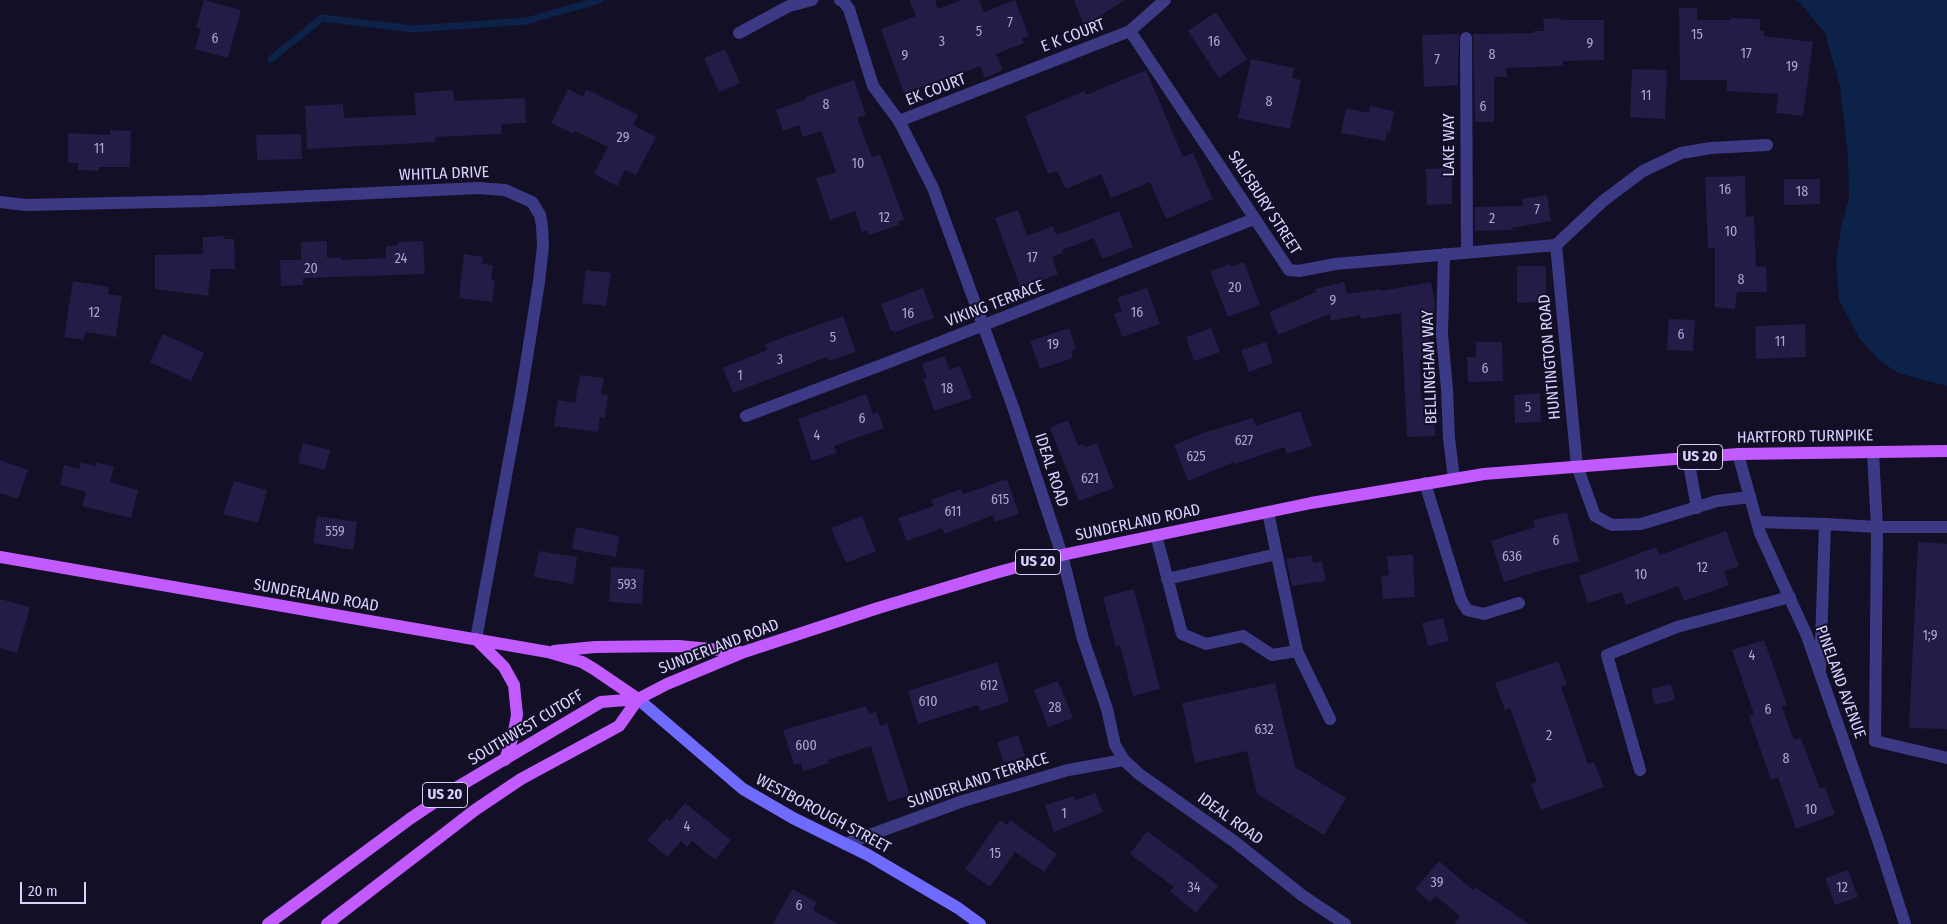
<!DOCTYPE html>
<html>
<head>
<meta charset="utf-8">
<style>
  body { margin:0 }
  #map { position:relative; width:1947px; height:924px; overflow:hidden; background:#130f26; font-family:"Fira Sans Condensed",sans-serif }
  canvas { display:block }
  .scale { position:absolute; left:20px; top:882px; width:66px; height:22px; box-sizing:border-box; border:2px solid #d9d4ff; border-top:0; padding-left:6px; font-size:15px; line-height:18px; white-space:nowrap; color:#d9d4ff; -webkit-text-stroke:4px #130f26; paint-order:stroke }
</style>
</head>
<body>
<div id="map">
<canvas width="1947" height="924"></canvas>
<div class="scale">20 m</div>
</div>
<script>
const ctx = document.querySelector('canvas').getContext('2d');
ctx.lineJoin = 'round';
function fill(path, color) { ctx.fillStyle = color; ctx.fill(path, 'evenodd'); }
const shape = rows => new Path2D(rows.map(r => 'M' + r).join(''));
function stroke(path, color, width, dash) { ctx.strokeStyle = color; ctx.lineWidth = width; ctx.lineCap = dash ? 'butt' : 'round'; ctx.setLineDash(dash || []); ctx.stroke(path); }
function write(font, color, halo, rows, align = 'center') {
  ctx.font = font + ' "Fira Sans Condensed",sans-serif'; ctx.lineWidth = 4; ctx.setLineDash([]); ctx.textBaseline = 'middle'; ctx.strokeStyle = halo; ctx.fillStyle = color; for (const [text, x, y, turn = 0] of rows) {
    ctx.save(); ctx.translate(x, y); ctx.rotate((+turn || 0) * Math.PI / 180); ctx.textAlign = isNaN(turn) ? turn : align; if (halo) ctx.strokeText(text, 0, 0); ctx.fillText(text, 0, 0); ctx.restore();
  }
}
fill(shape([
  [1795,0,1947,0,1947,386,1898,373,1879,360,1860,339,1839,300,1836,262,1841,227,1849,198,1848,157,1840,86,1825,33,1801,4]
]), '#0c2248');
stroke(shape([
  [271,59,322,18,413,29,526,21,600,0]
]), '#0c2248', 7);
fill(shape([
  [204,0,241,10,228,58,195,49,201,29,196,28],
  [909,0,935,0,938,9,961,0,979,0,984,12,1015,0,1029,36,1022,39,1024,43,996,54,1003,70,985,78,980,66,954,77,953,75,904,93,881,29,916,16],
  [1074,0,1125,0,1084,26],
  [1679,8,1697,8,1697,20,1730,20,1730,18,1760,19,1760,31,1764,31,1764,36,1813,42,1803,116,1776,113,1778,94,1727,91,1727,80,1680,80],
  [1216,12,1247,59,1219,78,1188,31],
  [1561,18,1561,20,1604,20,1604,60,1563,61,1563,66,1506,68,1507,77,1494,77,1494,122,1475,122,1473,34,1534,33,1534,31,1544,31,1543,19],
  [1453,34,1459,34,1458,85,1424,87,1422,35],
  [725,49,740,83,719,92,704,58],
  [1251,59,1294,68,1292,78,1301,80,1290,129,1238,118],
  [1632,69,1667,70,1665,119,1630,117],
  [1146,70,1183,157,1193,153,1213,199,1166,219,1150,182,1111,198,1101,174,1066,189,1057,171,1048,174,1025,116,1084,91,1086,95],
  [854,80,866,115,857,118,872,157,880,154,904,219,898,222,899,225,869,235,867,230,862,232,855,211,830,220,816,178,836,172,821,131,803,137,799,125,783,131,776,110,806,99,805,97],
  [568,89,583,97,586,89,638,115,633,125,656,137,636,175,625,170,617,186,594,174,608,147,575,131,573,134,551,123],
  [453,90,454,101,525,98,526,123,501,124,502,134,435,137,436,142,307,149,305,106,343,104,344,118,416,115,414,93],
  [1370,106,1394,111,1390,133,1387,132,1385,141,1341,133,1346,108,1369,113],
  [110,130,131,131,130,167,99,167,99,171,78,170,78,163,68,163,68,133,110,135],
  [301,134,302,159,257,160,256,135],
  [1452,168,1452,204,1427,205,1426,169],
  [1745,176,1746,217,1754,216,1756,267,1766,266,1767,292,1737,292,1735,309,1715,307,1715,248,1708,248,1705,177],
  [1784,179,1820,179,1820,204,1784,205],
  [1547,195,1551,221,1511,228,1512,230,1475,231,1475,207,1523,206,1522,199],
  [1018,210,1027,236,1053,226,1056,235,1088,223,1094,238,1062,250,1063,253,1052,257,1058,274,1021,289,995,218],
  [1119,211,1133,247,1102,259,1088,223],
  [224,236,224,239,234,239,235,269,211,269,208,296,155,289,155,255,203,254,203,237],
  [327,241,327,258,341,257,341,260,386,258,386,246,398,245,398,242,423,241,425,274,303,278,303,285,281,286,280,260,301,260,301,242],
  [464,254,483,257,482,264,493,265,491,280,495,281,492,302,459,298],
  [1244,262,1260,305,1228,317,1210,271,1230,264,1231,267],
  [1517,266,1546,266,1546,302,1517,303],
  [586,270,611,273,606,306,582,303],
  [73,281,109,287,108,294,122,296,116,337,85,332,84,340,64,337],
  [1344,282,1347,294,1381,289,1381,291,1431,282,1435,302,1434,314,1429,315,1430,360,1420,360,1421,399,1434,398,1435,436,1407,437,1401,313,1361,319,1360,315,1331,321,1330,314,1278,335,1269,312,1316,292,1315,289],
  [923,288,934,318,895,332,894,330,891,331,881,304],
  [1147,288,1160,324,1122,337,1114,314,1122,311,1117,298],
  [843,316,856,352,829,361,827,357,733,393,723,368,767,350,765,344],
  [1669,319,1695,320,1693,351,1667,350],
  [1805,324,1806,357,1756,359,1755,326],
  [1069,328,1076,349,1071,351,1073,358,1040,369,1030,341],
  [1211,328,1220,352,1194,361,1186,337],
  [163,334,204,353,191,381,150,362],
  [1266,342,1273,363,1249,372,1241,350],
  [1476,342,1502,342,1503,381,1468,382,1467,357,1476,357],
  [945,356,949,370,960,366,972,398,934,411,923,379,927,378,922,364],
  [580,375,604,378,601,394,608,395,605,418,600,417,598,432,554,426,558,400,575,403],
  [1540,393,1541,422,1515,423,1514,395],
  [866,394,873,414,878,412,884,428,834,446,837,453,812,461,798,419],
  [1300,411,1312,446,1287,454,1284,447,1235,464,1234,462,1188,481,1174,445,1203,433,1253,418,1256,426],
  [1068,420,1078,446,1084,444,1085,447,1097,443,1114,488,1079,501,1050,428],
  [303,443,330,450,325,470,298,463],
  [0,460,28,470,18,499,0,493],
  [81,462,95,466,96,462,114,467,110,482,138,490,131,518,82,506,86,492,60,485,64,465,79,469],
  [1007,479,1019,514,995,522,993,515,945,534,942,528,907,541,898,518,934,506,931,500,961,489,963,494],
  [234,481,267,490,258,523,223,514],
  [1567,512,1579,561,1536,572,1504,582,1491,541,1535,527,1533,520],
  [317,516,357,522,353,550,313,543],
  [862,516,876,551,846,563,831,528],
  [576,527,619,536,616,557,572,549],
  [1726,531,1739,566,1724,571,1729,585,1684,601,1678,586,1626,605,1622,592,1588,603,1579,576,1656,547,1660,555],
  [1918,542,1947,544,1947,729,1909,728],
  [539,551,577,557,573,584,534,577],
  [1312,555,1313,563,1322,561,1326,581,1292,586,1286,559],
  [1413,555,1415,597,1383,599,1381,576,1389,575,1387,556],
  [611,567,644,569,642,604,609,602],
  [1134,589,1160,689,1133,696,1120,645,1116,647,1103,597],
  [0,599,30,607,17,653,0,648],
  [1443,618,1449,641,1428,646,1422,623],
  [1764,640,1787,705,1782,707,1794,740,1801,738,1820,789,1825,787,1835,814,1796,829,1778,777,1771,780,1763,757,1749,716,1754,714,1732,650],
  [1558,661,1567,685,1561,687,1588,764,1594,762,1604,787,1541,810,1531,784,1537,782,1510,708,1505,710,1495,683],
  [997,662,1009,702,980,711,978,705,918,724,908,691],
  [1058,681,1073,718,1048,727,1034,690],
  [1275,683,1295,767,1346,798,1324,835,1257,794,1247,751,1195,763,1182,703],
  [1671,684,1675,700,1655,705,1651,689],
  [866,706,869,714,876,712,880,726,887,723,910,795,888,802,871,746,828,760,829,763,803,771,801,763,794,765,783,730],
  [1018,735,1025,756,1004,763,997,742],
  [1095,793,1103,812,1054,832,1045,805,1074,796,1076,800],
  [685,803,731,840,715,860,692,841,687,847,681,841,668,857,647,840,667,818,670,821],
  [1000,820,1007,825,1010,820,1057,854,1044,872,1015,852,990,887,965,869],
  [1147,831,1192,864,1218,886,1196,913,1170,891,1174,887,1130,854],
  [1439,861,1473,890,1475,887,1529,924,1455,924,1460,916,1436,896,1430,902,1415,889],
  [1848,870,1858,897,1835,905,1825,878],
  [792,889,817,902,813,910,838,924,773,924]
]), '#241b47');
stroke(shape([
  [1688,458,1697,508],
  [1577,466,1595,516,1612,525,1641,524,1717,501,1750,497],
  [1425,483,1461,600,1467,610,1484,614,1519,603],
  [1757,522,1825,524,1820,672],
  [1825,524,1877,527,1873,453],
  [1947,527,1877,527,1875,741,1947,758],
  [1156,535,1182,634,1206,644,1243,636,1272,655,1297,651,1268,512],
  [1167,579,1277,554],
  [1297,651,1330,719],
  [1640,770,1607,655,1677,627,1790,597]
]), '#3d3a85', 12);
stroke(shape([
  [840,0,843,1,849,9,873,86,899,121,933,188,1013,407,1062,555,1083,639,1107,709,1115,745,1124,760,1139,774,1235,842,1303,896,1345,924],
  [1130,31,1289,270,1299,271,1335,264,1556,245],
  [739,33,789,6,812,0],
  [1466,38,1467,252],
  [899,121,1130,31,1165,0],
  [0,202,26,205,205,201,478,188,505,190,532,202,540,215,542,226,543,246,539,282,521,395,476,639],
  [1556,245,1603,201,1643,171,1681,153,1711,148,1767,145],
  [1556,245,1577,466],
  [1444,254,1442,335,1447,389,1449,438,1454,479],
  [746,416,892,361,1254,219],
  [1738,454,1760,533,1807,636,1878,840,1905,924],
  [845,844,963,801,1068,770,1124,760]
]), '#3d3a85', 12);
stroke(shape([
  [638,699,743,789,793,818,868,855,958,908,980,924]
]), '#6f6bff', 12);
stroke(shape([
  [0,557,548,652,582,662,594,669,638,699],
  [476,639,504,667,514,685,517,715,513,736,505,760],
  [554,651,595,647,679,646,741,652],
  [268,924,411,818,456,788,601,702,638,699,667,684,744,652,878,608,995,573,1062,555,1311,503,1484,474,1738,454,1947,451],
  [327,924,475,810,521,779,619,726,638,699]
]), '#c25bff', 12);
write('14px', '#aca6d1', null, [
  ["7",1010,23],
  ["5",979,32],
  ["15",1697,35],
  ["6",215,39],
  ["3",942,42],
  ["16",1214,42],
  ["9",1590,44],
  ["17",1746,54],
  ["8",1492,55],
  ["9",905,56],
  ["7",1437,60],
  ["19",1792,67],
  ["11",1646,96],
  ["8",1269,102],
  ["8",826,105],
  ["6",1483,107],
  ["29",623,138],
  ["11",99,149],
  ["10",858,164],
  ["16",1725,190],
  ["18",1802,192],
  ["7",1537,210],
  ["12",884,218],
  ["2",1492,219],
  ["10",1731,232],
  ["17",1032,258],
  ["24",401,259],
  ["20",311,269],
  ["8",1741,280],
  ["20",1235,288],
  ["9",1333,301],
  ["12",94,313],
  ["16",1137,313],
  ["16",908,314],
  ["6",1681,335],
  ["5",833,338],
  ["11",1780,342],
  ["19",1053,345],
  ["3",780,360],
  ["6",1485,369],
  ["1",740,376],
  ["18",947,389],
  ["5",1528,408],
  ["6",862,419],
  ["4",817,436],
  ["627",1244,441],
  ["625",1196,457],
  ["621",1090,479],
  ["615",1000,500],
  ["611",953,512],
  ["559",335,532],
  ["6",1556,541],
  ["636",1512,557],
  ["12",1702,568],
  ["10",1641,575],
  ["593",627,585],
  ["1;9",1930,636],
  ["4",1752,656],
  ["612",989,686],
  ["610",928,702],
  ["28",1055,708],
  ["6",1768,710],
  ["632",1264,730],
  ["2",1549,736],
  ["600",806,746],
  ["8",1786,759],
  ["10",1811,810],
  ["1",1064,814],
  ["4",687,827],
  ["15",995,854],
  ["39",1437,883],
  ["34",1194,888],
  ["12",1842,888],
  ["6",799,906]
]);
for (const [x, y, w] of [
  [1700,457,45],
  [1038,562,45],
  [445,795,45]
]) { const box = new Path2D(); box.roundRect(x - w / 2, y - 12.5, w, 25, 4); ctx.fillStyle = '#130f26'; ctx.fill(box); stroke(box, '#d9d4ff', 1); }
write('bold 15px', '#d9d4ff', null, [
  ["US 20",1700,457],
  ["US 20",1038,562],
  ["US 20",445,795]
]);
write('16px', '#d9d4ff', '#130f26', [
  ["E K COURT",1073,36,-21],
  ["EK COURT",936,90,-21],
  ["LAKE WAY",1450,145,-90],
  ["WHITLA DRIVE",444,174,-2],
  ["SALISBURY STREET",1264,203,57],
  ["VIKING TERRACE",995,304,-21],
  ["HUNTINGTON ROAD",1550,357,-95],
  ["BELLINGHAM WAY",1430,367,-92],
  ["HARTFORD TURNPIKE",1805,437,-1],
  ["IDEAL ROAD",1051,470,72],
  ["SUNDERLAND ROAD",1138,523,-12],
  ["SUNDERLAND ROAD",316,596,10],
  ["SUNDERLAND ROAD",719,647,-21],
  ["PINELAND AVENUE",1840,682,70],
  ["SOUTHWEST CUTOFF",526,728,-31],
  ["SUNDERLAND TERRACE",978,781,-18],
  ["WESTBOROUGH STREET",823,814,28],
  ["IDEAL ROAD",1230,819,36]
]);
</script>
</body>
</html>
